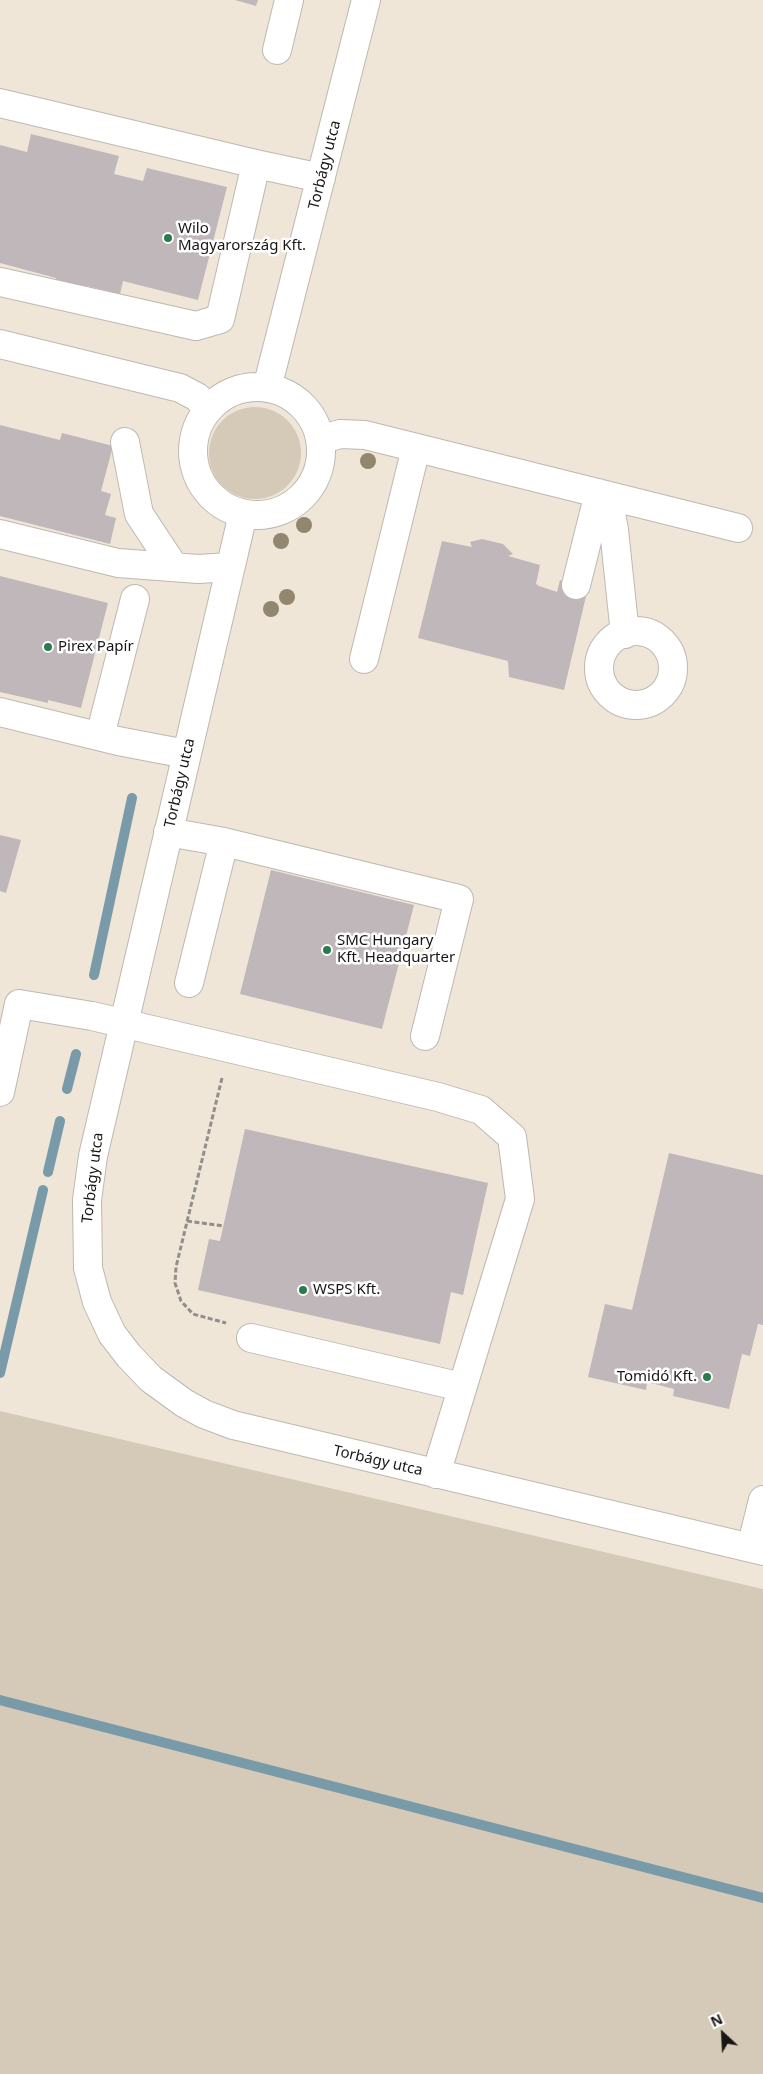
<!DOCTYPE html>
<html>
<head>
<meta charset="utf-8">
<style>
  body { margin:0 }
  #map { position:relative; width:763px; height:2074px; overflow:hidden; background:#f6f2ea; font-family:"Noto Sans",sans-serif }
  canvas { display:block }
  .north { position:absolute; left:698px; top:2009px; width:50px; height:50px; -webkit-text-stroke:4px #fff; paint-order:stroke; rotate:335deg; font-size:14px; font-weight:700; line-height:20px; text-align:center; color:#191715 }
  .north::after { content:''; display:block; margin:auto; width:18px; height:22px; background:#191715; clip-path:polygon(50% 0,100% 100%,50% 72%,0 100%) }
</style>
</head>
<body>
<div id="map">
<canvas width="763" height="2074"></canvas>
<div class="north">N</div>
</div>
<script>
const ctx = document.querySelector('canvas').getContext('2d');
ctx.lineJoin = 'round';
function fill(path, color) { ctx.fillStyle = color; ctx.fill(path, 'evenodd'); }
const shape = rows => new Path2D(rows.map(r => 'M' + r).join(''));
function stroke(path, color, width, dash) { ctx.strokeStyle = color; ctx.lineWidth = width; ctx.lineCap = dash ? 'butt' : 'round'; ctx.setLineDash(dash || []); ctx.stroke(path); }
function write(font, color, halo, rows, align = 'center') {
  ctx.font = font + ' "Noto Sans",sans-serif'; ctx.lineWidth = 5; ctx.setLineDash([]); ctx.textBaseline = 'middle'; ctx.strokeStyle = halo; ctx.fillStyle = color; for (const [text, x, y, turn = 0] of rows) {
    ctx.save(); ctx.translate(x, y); ctx.rotate((+turn || 0) * Math.PI / 180); ctx.textAlign = isNaN(turn) ? turn : align; if (halo) ctx.strokeText(text, 0, 0); ctx.fillText(text, 0, 0); ctx.restore();
  }
}
fill(shape([
  [0,0,763,0,763,1589,0,1411]
]), '#efe6d8');
fill(shape([
  '209 453a46 46 0 1 1 92 0a46 46 0 1 1-92 0Z',
  [0,1411,763,1589,763,2074,0,2074]
]), '#d5cab7');
stroke(shape([
  [94,975,132,798],
  [67,1089,76,1054],
  [48,1172,60,1121],
  [0,1373,43,1190],
  [0,1700,763,1898]
]), '#799aa8', 10);
fill(shape([
  [235,0,258,0,256,6],
  [31,134,119,156,114,174,143,181,147,168,227,187,198,300,123,281,120,294,87,286,81,308,50,300,56,278,0,263,0,145,27,152],
  [0,425,60,440,62,433,113,446,101,491,111,494,105,515,116,518,110,544,0,516],
  [482,539,503,544,513,554,508,556,540,565,536,584,539,586,557,592,560,580,587,592,564,690,509,677,508,661,418,638,442,541,472,547,470,542],
  [0,576,108,603,81,708,48,700,48,703,0,692],
  [0,835,21,840,6,893,0,891],
  [271,870,414,905,382,1029,240,994],
  [245,1129,488,1183,463,1295,451,1292,440,1344,198,1290,209,1239,220,1241],
  [669,1153,763,1175,763,1325,758,1324,750,1356,742,1354,729,1409,673,1396,674,1389,647,1382,646,1390,588,1377,605,1304,632,1310]
]), '#c0b7bb');
const minor = shape([
  [277,50,289,0],
  [0,103,256,164,321,178],
  [0,282,196,326,220,319,256,164],
  [0,344,180,388,197,397,209,409],
  '193 451a64 64 0 1 1 128 0a64 64 0 1 1-128 0Z',
  [267,388,366,0],
  [320,440,340,434,365,435,738,528],
  [125,442,139,514,174,567],
  [608,496,614,530,625,634],
  [243,514,93,1156,87,1200,88,1268,97,1302,112,1334,129,1356,151,1379,184,1403,204,1414,233,1425,763,1551],
  [0,534,118,563,198,569,230,567],
  [576,585,599,493],
  '599 668a37 37 0 1 1 74 0a37 37 0 1 1-74 0Z',
  [364,659,416,448],
  [0,712,118,741,186,754],
  [100,736,135,599],
  [168,832,224,842,459,899,425,1036],
  [189,983,224,842],
  [0,1092,19,1004,92,1016,438,1097,481,1110,512,1137,520,1199,436,1474],
  [251,1338,462,1387],
  [751,1548,763,1500]
]);
stroke(minor, '#bdb8b1', 30);
stroke(shape([
  [222,1078,176,1267,175,1283,181,1301,193,1314,226,1323],
  [187,1221,224,1226]
]), '#928f8a', 3, [5, 2.5]);
stroke(minor, '#fff', 28);
ctx.fillStyle = '#92866e';
for (const [x, y] of [
  [368,461],
  [304,525],
  [281,541],
  [287,597],
  [271,609]
]) { ctx.beginPath(); ctx.arc(x, y, 8, 0, 2 * Math.PI); ctx.fill(); }
for (const [x, y, r, color] of [
  [168,238,5,"#2b7b4b"],
  [48,647,5,"#2b7b4b"],
  [327,950,5,"#2b7b4b"],
  [303,1290,5,"#2b7b4b"],
  [707,1377,5,"#2b7b4b"]
]) { const dot = new Path2D(); dot.arc(x, y, r, 0, 2 * Math.PI); ctx.fillStyle = color; ctx.fill(dot); stroke(dot, '#fff', 2); }
write('15px', '#191715', '#fff', [
  ["Torbágy utca",325,165,-76],
  ["Torbágy utca",180,783,-77],
  ["Torbágy utca",93,1178,-83],
  ["Torbágy utca",378,1461,13]
]);
write('15px', '#191715', '#fff', [
  ["Wilo",178,229],
  ["Magyarország Kft.",178,246],
  ["Pirex Papír",58,647],
  ["SMC Hungary",337,941],
  ["Kft. Headquarter",337,958],
  ["WSPS Kft.",313,1290],
  ["Tomidó Kft.",697,1377,"right"]
], 'left');
</script>
</body>
</html>
